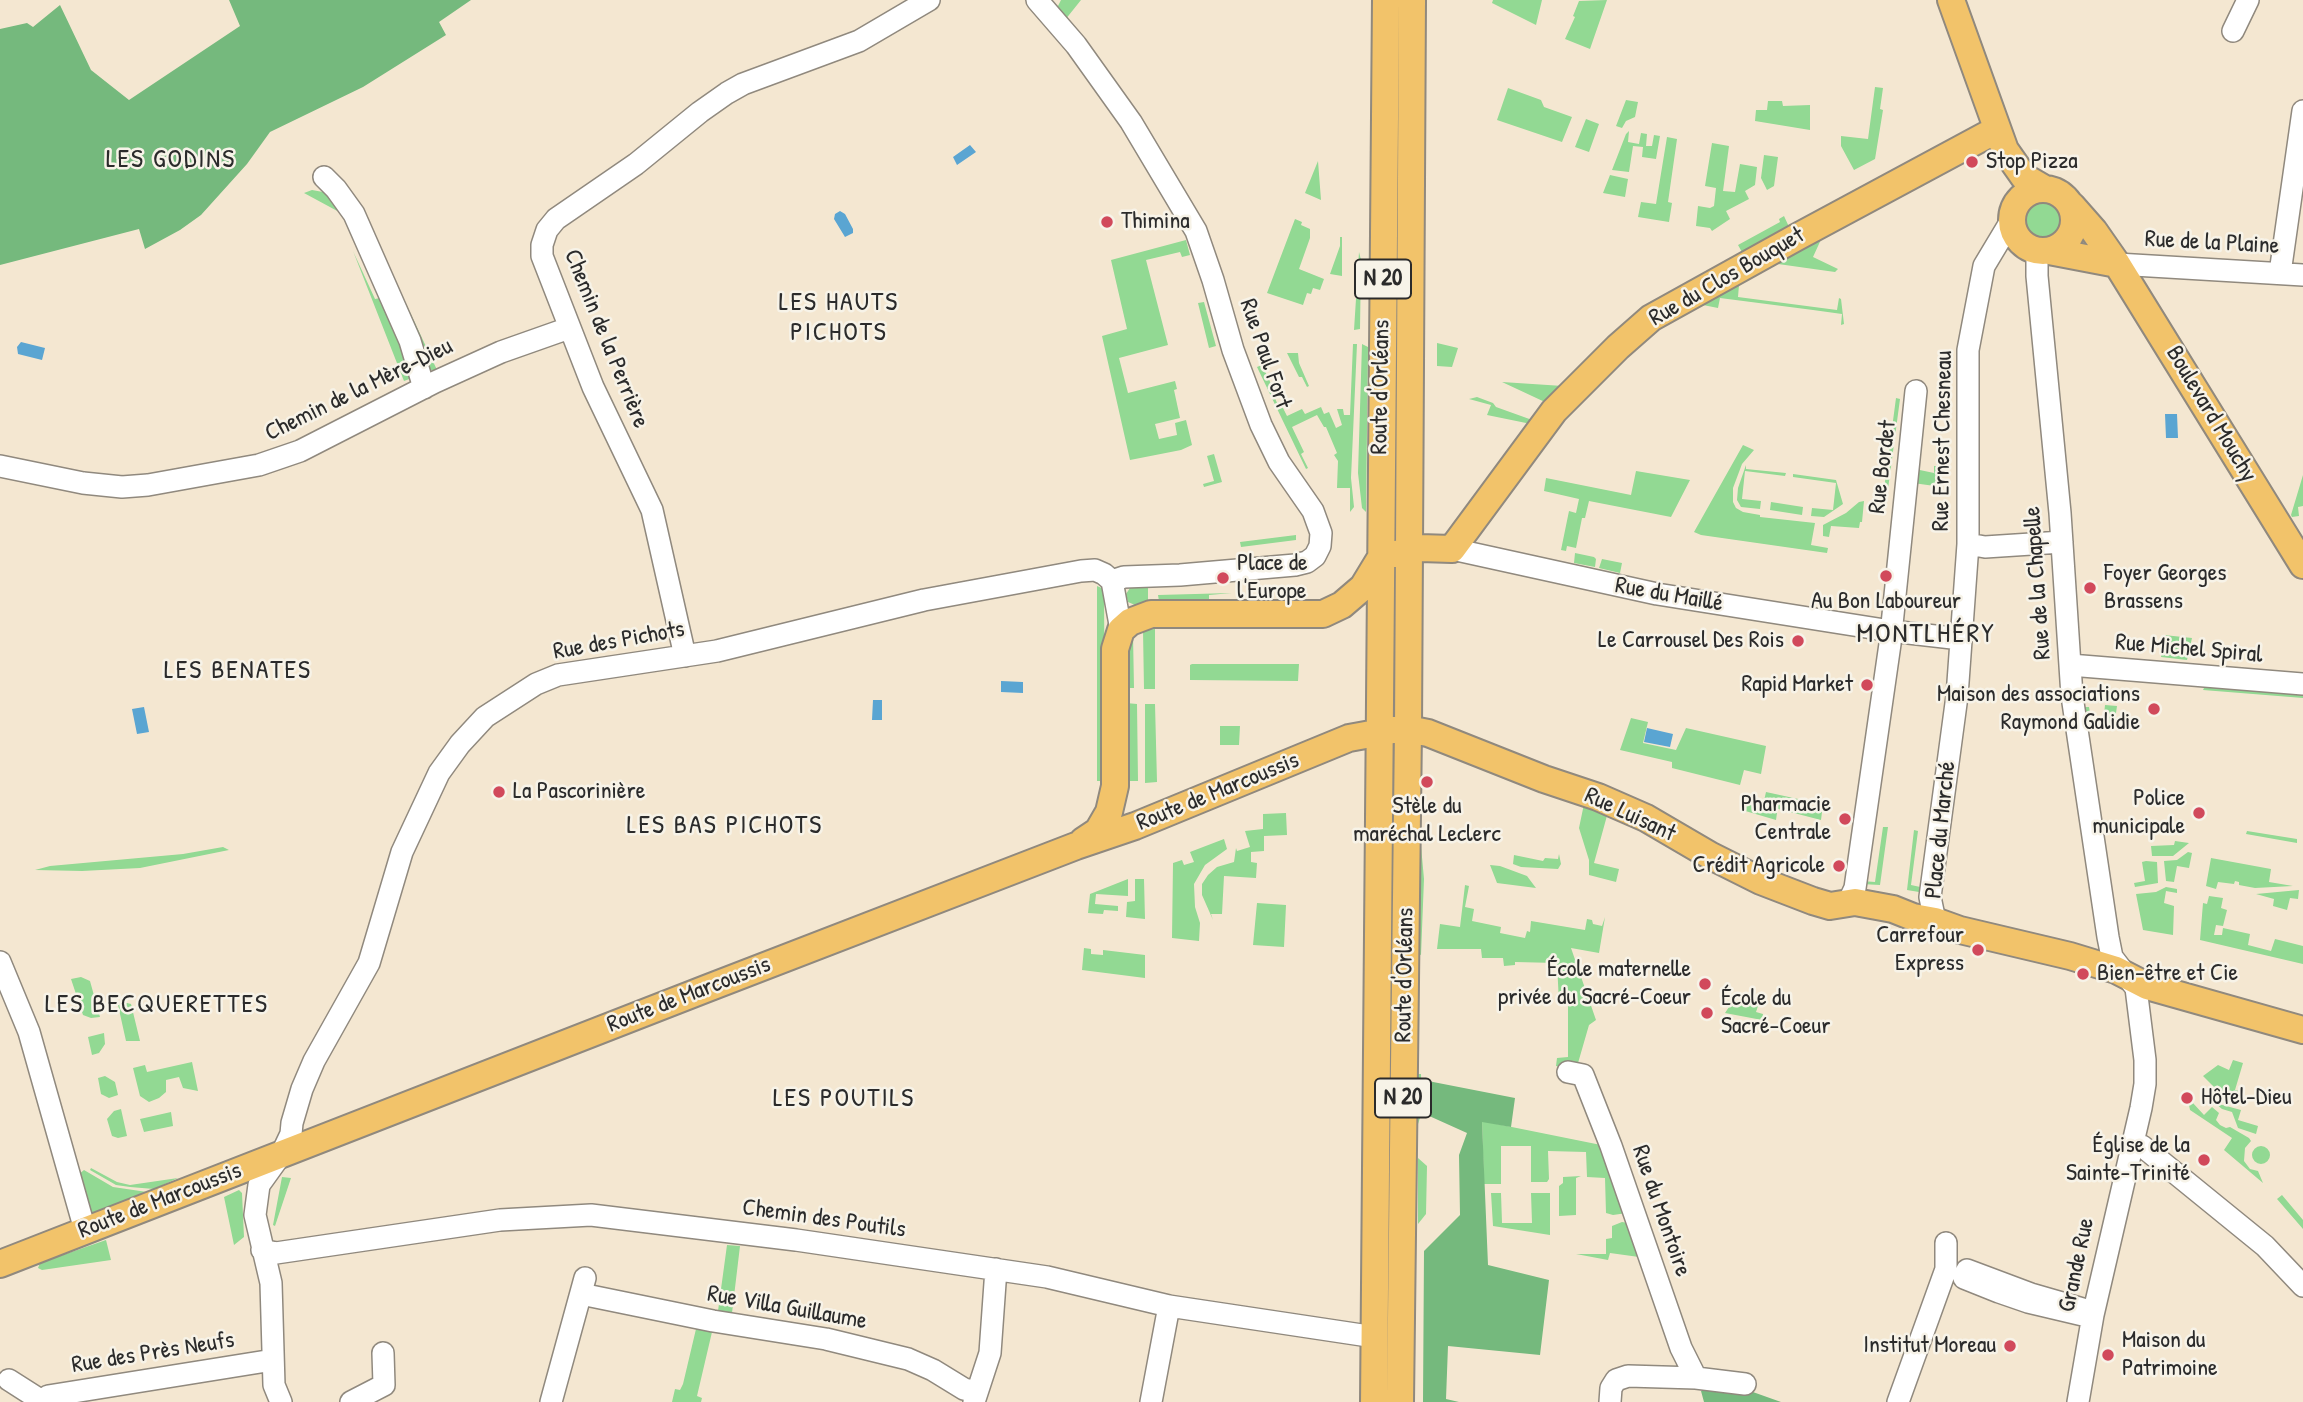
<!DOCTYPE html>
<html>
<head>
<meta charset="utf-8">
<style>
  body { margin:0 }
  canvas { display:block; background:#f4e7d1 }
</style>
</head>
<body>
<canvas width="2303" height="1402"></canvas>
<script>
const ctx = document.querySelector('canvas').getContext('2d');
ctx.lineJoin = 'round';
function fill(path, color) { ctx.fillStyle = color; ctx.fill(path, 'evenodd'); }
const shape = rows => new Path2D(rows.map(r => 'M' + r).join(''));
function stroke(path, color, width, dash) { ctx.strokeStyle = color; ctx.lineWidth = width; ctx.lineCap = dash ? 'butt' : 'round'; ctx.setLineDash(dash || []); ctx.stroke(path); }
function write(font, color, halo, rows, align = 'center') {
  ctx.font = font + ' "Patrick Hand",sans-serif'; ctx.lineWidth = 5; ctx.setLineDash([]); ctx.textBaseline = 'middle'; ctx.strokeStyle = halo; ctx.fillStyle = color; for (const [text, x, y, turn = 0] of rows) {
    ctx.save(); ctx.translate(x, y); ctx.rotate((+turn || 0) * Math.PI / 180); ctx.textAlign = isNaN(turn) ? turn : align; if (halo) ctx.strokeText(text, 0, 0); ctx.fillText(text, 0, 0); ctx.restore();
  }
}
fill(shape([
  [1061,0,1081,0,1065,20,1057,8],
  [1493,0,1542,0,1536,25,1492,3],
  [1607,0,1590,49,1565,39,1575,17,1573,16,1579,1],
  [1875,87,1883,88,1880,109,1883,110,1875,159,1854,170,1841,146,1841,136,1868,139],
  [1508,88,1541,100,1544,107,1572,117,1562,142,1497,120],
  [1626,100,1638,102,1635,117,1626,121,1622,128,1616,126],
  [1768,101,1782,101,1783,106,1810,105,1810,130,1755,121,1756,110,1767,110],
  [1586,119,1599,124,1589,152,1575,147],
  [1629,131,1628,142,1639,144,1641,133,1647,134,1646,146,1652,146,1654,135,1660,136,1656,159,1642,157,1643,147,1633,146,1629,172,1612,170,1626,134],
  [1667,137,1677,139,1668,202,1672,203,1669,222,1638,217,1641,202,1656,204],
  [1712,143,1729,146,1723,191,1735,192,1740,164,1757,167,1755,185,1745,191,1749,199,1726,211,1730,219,1712,231,1710,228,1696,226,1698,206,1710,208,1714,206,1716,188,1705,186],
  [1764,155,1778,157,1774,186,1767,190,1761,178],
  [1318,161,1321,200,1305,193],
  [1610,175,1628,179,1625,197,1603,193],
  [312,190,323,192,342,210,341,213,304,193],
  '2023 219a21 21 0 1 1 42 0a21 21 0 1 1-42 0Z',
  [1784,216,1790,229,1743,254,1738,245,1780,222,1779,219],
  [1295,219,1302,222,1301,225,1310,229,1310,238,1299,269,1324,279,1320,290,1313,288,1311,294,1307,293,1303,305,1267,293],
  [371,229,437,370,428,370],
  [1824,233,1813,257,1838,269,1835,272,1778,264,1775,261],
  [1340,237,1342,237,1342,276,1330,274,1340,246],
  [1186,240,1190,255,1182,257,1180,252,1146,260,1168,345,1119,358,1128,393,1175,381,1177,389,1174,390,1180,418,1155,424,1159,439,1177,435,1175,423,1186,420,1192,445,1181,450,1130,460,1102,336,1127,329,1111,260],
  [353,251,375,299,380,298,400,343,412,378,404,381],
  [1359,252,1361,260,1360,329,1354,330],
  [1734,285,1739,285,1738,297,1837,310,1839,298,1841,299,1844,324,1841,325,1842,314,1813,310,1720,298,1718,308,1698,304],
  [1204,302,1216,346,1209,348,1198,303],
  [1437,343,1458,348,1452,367,1437,366],
  [1353,344,1357,344,1351,478,1354,507,1350,512,1350,488,1337,488,1338,461,1334,455,1337,453,1326,427,1324,427,1317,415,1292,427,1304,452,1301,454,1308,468,1306,469,1257,367,1262,365,1274,390,1272,392,1278,405,1281,404,1287,416,1302,409,1305,414,1321,407,1324,414,1329,412,1336,428,1342,425,1337,409,1343,409,1344,415,1350,415],
  [1362,344,1368,347,1366,512,1362,508,1358,473],
  [1287,353,1298,353,1299,363,1309,386,1307,387,1302,377,1299,377],
  [1502,382,1563,386,1547,403],
  [1477,397,1493,403,1496,407,1535,421,1531,424,1487,415,1491,405,1469,399],
  [1896,398,1900,399,1888,489,1884,489],
  [1743,445,1754,450,1742,464,1733,488,1733,502,1736,508,1743,512,1760,515,1760,517,1815,523,1811,545,1828,548,1827,553,1701,535,1694,532],
  [1214,454,1222,482,1204,487,1203,484,1214,481,1207,456],
  [1746,465,1746,469,1786,473,1785,476,1745,471,1742,499,1761,501,1760,509,1741,507,1737,500,1738,488],
  [1934,466,1942,466,1942,487,1913,483,1915,469,1934,473],
  [1636,471,1690,480,1671,517,1589,501,1585,518,1582,518,1576,548,1567,546,1566,551,1561,550,1569,511,1576,513,1579,499,1544,491,1546,478,1631,495],
  [1793,474,1836,480,1843,504,1824,517,1811,516,1812,508,1833,510,1836,483,1793,477],
  [2303,475,2303,506,2298,507,2299,516,2292,517,2291,515],
  [1864,501,1862,522,1860,522,1859,528,1831,526,1829,537,1823,536,1823,525,1846,513,1859,502],
  [1771,502,1803,507,1802,515,1770,510],
  [1296,535,1296,540,1241,547,1240,542],
  [1575,553,1594,557,1596,559,1595,567,1574,563],
  [1602,559,1622,563,1620,573,1599,568],
  [1148,584,1148,606,1135,605,1128,602,1126,594,1130,588],
  [1097,586,1104,589,1105,781,1097,781],
  [1232,593,1209,595,1209,602,1159,601,1158,595],
  [1155,629,1155,689,1144,689,1143,630],
  [1133,635,1134,688,1125,688,1128,639],
  [2164,635,2192,638,2187,660,2161,657],
  [1192,664,1299,664,1298,681,1190,680,1190,665],
  [2205,686,2303,695,2303,698,2203,690],
  [1126,703,1137,704,1138,781,1124,781],
  [1145,704,1155,704,1157,782,1145,783],
  [2105,705,2117,706,2114,727,2093,724,2086,720,2085,707,2089,707,2091,718,2096,719,2104,715],
  [1631,718,1648,722,1643,743,1676,750,1686,728,1766,746,1761,774,1744,770,1740,785,1672,768,1672,762,1620,750],
  [1220,726,1240,726,1239,745,1220,745],
  [1766,792,1812,802,1811,810,1822,812,1821,820,1763,805],
  [1744,803,1777,813,1776,820,1742,810],
  [1584,804,1608,812,1594,863,1619,869,1616,882,1589,875,1589,860,1579,828],
  [1286,813,1287,835,1264,836,1264,851,1251,852,1251,862,1257,863,1256,878,1224,876,1222,914,1211,914,1213,920,1202,895,1202,884,1208,875,1217,867,1234,862,1236,848,1237,851,1250,847,1245,831,1263,829,1263,814],
  [1883,827,1888,827,1880,885,1861,884,1862,881,1875,882],
  [1914,830,1918,831,1911,885,1925,888,1925,893,1907,890],
  [2247,831,2297,839,2297,843,2246,834],
  [1224,839,1227,849,1205,865,1194,884,1195,907,1200,923,1199,941,1172,938,1173,863,1182,860,1184,865,1194,862,1190,852],
  [2175,841,2189,843,2173,856,2152,856,2151,846,2174,845],
  [1418,845,1421,846,1424,879,1421,955,1415,953],
  [223,847,229,850,140,868,82,871,35,870,50,866,183,854],
  [2188,852,2192,853,2189,868,2177,866,2174,882,2166,881,2164,861,2177,860],
  [1559,854,1561,864,1558,869,1521,867,1513,864,1514,855,1543,861,1545,858,1558,859],
  [2211,858,2271,869,2269,882,2293,886,2255,888,2239,885,2239,882,2235,881,2234,884,2218,882,2216,889,2206,886],
  [2146,861,2157,862,2158,883,2135,887,2134,883,2145,881,2142,862],
  [1490,865,1500,866,1527,876,1536,888,1497,883],
  [1128,879,1128,896,1096,894,1095,904,1118,906,1118,911,1104,910,1103,914,1088,913,1090,894],
  [1135,879,1144,879,1145,919,1126,917,1127,902,1135,901],
  [1465,885,1469,886,1465,907,1474,909,1472,921,1501,927,1500,933,1525,938,1527,931,1530,932,1531,921,1585,930,1587,919,1592,920,1593,924,1602,926,1605,917,1599,953,1571,948,1596,1020,1589,1025,1576,1070,1556,1066,1557,1058,1568,1057,1568,1003,1559,1003,1557,963,1515,962,1515,965,1504,966,1503,958,1482,958,1481,949,1437,949,1440,924,1460,927],
  [2166,887,2177,889,2177,893,2166,891,2164,903,2174,906,2173,935,2143,930,2136,894,2156,892],
  [2299,890,2298,899,2290,898,2287,910,2273,906,2274,899,2256,894],
  [2209,896,2223,898,2221,908,2227,910,2223,926,2216,925,2214,935,2222,935,2223,928,2250,934,2248,945,2271,951,2275,939,2303,946,2303,964,2200,940,2203,903,2207,904],
  [1257,903,1286,905,1284,947,1253,945],
  [1084,948,1091,949,1091,954,1103,955,1103,950,1145,955,1145,978,1082,970],
  [81,977,90,981,100,1017,91,1018,83,1015,71,979],
  [1739,1001,1758,1006,1756,1012,1763,1014,1762,1020,1725,1013,1731,1004],
  [127,1003,131,1004,140,1041,126,1041,118,1005],
  [104,1033,105,1044,99,1053,92,1055,88,1037],
  [2233,1060,2243,1063,2235,1090,2243,1092,2241,1102,2223,1096,2203,1076,2218,1065,2229,1070],
  [192,1062,198,1091,183,1088,179,1077,166,1080,166,1092,159,1098,149,1102,140,1096,133,1068,145,1065,147,1072],
  [1416,1074,1421,1074,1422,1112,1416,1130],
  [105,1076,115,1082,118,1095,109,1098,101,1094,98,1078],
  [2192,1102,2204,1115,2212,1107,2219,1113,2216,1120,2220,1125,2226,1128,2230,1127,2249,1138,2251,1141,2245,1148,2244,1161,2250,1169,2258,1171,2263,1183,2224,1150,2232,1138,2190,1110,2189,1105],
  [2215,1103,2241,1110,2238,1120,2258,1126,2256,1134,2238,1128,2232,1112,2222,1109],
  [121,1109,127,1136,118,1138,112,1136,107,1119,114,1111],
  [171,1112,173,1126,144,1132,140,1119],
  [1482,1121,1606,1146,1627,1213,1613,1215,1606,1213,1605,1178,1587,1177,1586,1152,1548,1151,1549,1179,1547,1182,1531,1182,1531,1146,1501,1146,1501,1184,1484,1184],
  '2252 1155a9 9 0 1 1 18 0a9 9 0 1 1-18 0Z',
  [1418,1158,1427,1166,1426,1214,1418,1224],
  [91,1168,117,1182,130,1185,178,1178,154,1189,130,1187,116,1185,90,1170],
  [84,1170,113,1187,147,1192,97,1213,91,1213,79,1174],
  [1581,1176,1576,1178,1576,1215,1559,1216,1559,1186,1563,1183,1563,1177],
  [282,1177,291,1178,275,1226,273,1225],
  [239,1190,242,1193,244,1237,234,1245,224,1197],
  [1491,1193,1501,1193,1502,1223,1532,1223,1531,1193,1550,1193,1550,1235,1493,1226],
  [2282,1195,2303,1220,2303,1229,2277,1199],
  [1622,1222,1628,1223,1646,1268,1642,1269,1639,1257,1610,1253,1608,1260,1576,1254,1606,1254,1606,1239,1612,1238,1612,1226],
  [106,1240,111,1260,42,1270,38,1268,40,1263],
  [727,1245,740,1246,732,1313,718,1311],
  [696,1329,712,1332,697,1396,702,1398,701,1402,672,1402,675,1389,680,1390,683,1384]
]), '#92d993');
fill(shape([
  [229,0,471,0,439,22,446,35,363,87,270,132,247,164,201,215,180,230,145,249,139,229,0,265,0,29,27,23,33,27,60,5,91,70,129,100,240,26],
  [1428,1081,1515,1098,1511,1127,1482,1122,1488,1265,1549,1280,1540,1355,1448,1346,1446,1399,1459,1402,1423,1402,1424,1251,1460,1215,1459,1155,1467,1133,1427,1115,1429,1103],
  [1727,1384,1736,1386,1781,1402,1704,1402,1701,1391]
]), '#75b97d');
fill(shape([
  [970,145,976,152,957,165,953,157],
  [840,211,845,214,853,229,853,233,845,237,834,219,835,214],
  [21,342,45,348,42,360,18,354,17,347],
  [2165,414,2177,414,2178,438,2166,438],
  [1001,681,1023,682,1023,693,1001,692],
  [873,700,882,700,882,720,872,720],
  [144,707,149,732,137,734,132,709],
  [1647,728,1673,734,1670,747,1644,742]
]), '#5aa5d2');
const minor = shape([
  [1037,0,1076,45,1131,122,1196,231,1213,280,1233,350,1261,425,1279,462,1313,511,1321,533,1320,546,1315,556,1307,562,1295,565,1180,575,1124,577,1112,581],
  [2233,31,2248,0],
  [324,177,336,189,354,214,410,341,424,388],
  [2037,251,2037,276,2060,513,2072,696,2108,937,2112,957,2136,988,2145,1060,2145,1084,2141,1108,2093,1315,2078,1402],
  [2117,264,2303,275],
  [2280,273,2303,111],
  [0,466,83,483,122,487,148,485,259,465,300,451,435,382,501,352,569,328],
  [1968,544,1985,547,2062,542],
  [1452,549,1657,594,1891,631,1961,639],
  [685,656,652,510,593,387,542,256,542,245,547,230,556,219,636,164,700,112,727,93,743,84,859,41,929,0],
  [2070,665,2303,684],
  [1848,903,1855,888,1858,867,1890,644,1916,391],
  [1935,921,1930,897,1957,696,1968,544,1968,350,1984,266,2011,221],
  [0,962,29,1032,85,1230],
  [1568,1072,1583,1075,1611,1146,1681,1348,1696,1378],
  [2132,1144,2142,1146,2265,1246,2303,1286],
  [262,1250,276,1253,500,1220,591,1215,796,1240,1047,1277,1169,1306,1375,1337],
  [1967,1270,2031,1294,2083,1309,2083,1315,2028,1302,1999,1292,1964,1278,1967,1270],
  [581,1294,713,1321,826,1339,908,1359,933,1370,964,1389,977,1392],
  [9,1380,42,1401],
  [42,1402,48,1396,273,1360],
  [281,1402,274,1385,271,1283,255,1215,259,1185,282,1153,291,1134,292,1123,302,1089,314,1061,369,963,402,852,439,773,460,744,485,717,536,684,558,675,717,651,924,600,1081,571,1095,570,1104,574,1112,581,1121,630],
  [351,1402,384,1385,383,1353],
  [551,1402,585,1278],
  [974,1402,990,1353,996,1269],
  [1151,1402,1169,1306],
  [1610,1402,1611,1388,1616,1380,1628,1376,1696,1378,1745,1384],
  [1898,1402,1946,1269,1946,1243]
]);
const major = shape([
  [1951,0,2005,150,2024,177,2043,188],
  '2012 220a31 31 0 1 1 62 0a31 31 0 1 1-62 0Z',
  [2072,206,2094,231,2117,264,2303,565],
  [2049,251,2117,264],
  [1396,554,1420,548,1452,549,1554,411,1618,347,1651,318,1797,237,1996,130],
  [1083,841,1098,831,1109,812,1115,786,1115,649,1121,630,1130,622,1151,614,1323,614,1342,605,1363,587,1380,559],
  [0,1264,708,988,1076,846,1135,826,1349,738,1393,730,1408,729,1428,733,1544,779,1598,797,1646,818,1711,856,1761,881,1813,901,1830,906,1855,902,1893,909,1913,917,1935,921,1960,930,2070,956,2116,970,2147,986,2303,1030],
  [1374,1402,1386,0],
  [1400,1402,1408,729,1412,0]
]);
stroke(minor, '#90897e', 24);
stroke(major, '#90897e', 30);
stroke(minor, '#fff', 21);
stroke(major, '#f2c36a', 26);
for (const [x, y, r, color] of [
  [1972,162,7,"#d1495b"],
  [1107,222,7,"#d1495b"],
  [1886,576,7,"#d1495b"],
  [1223,578,7,"#d1495b"],
  [2090,588,7,"#d1495b"],
  [1798,641,7,"#d1495b"],
  [1867,685,7,"#d1495b"],
  [2154,709,7,"#d1495b"],
  [1427,782,7,"#d1495b"],
  [499,792,7,"#d1495b"],
  [2199,813,7,"#d1495b"],
  [1845,819,7,"#d1495b"],
  [1839,866,7,"#d1495b"],
  [1978,950,7,"#d1495b"],
  [2083,974,7,"#d1495b"],
  [1705,984,7,"#d1495b"],
  [1707,1013,7,"#d1495b"],
  [2187,1098,7,"#d1495b"],
  [2204,1160,7,"#d1495b"],
  [2010,1346,7,"#d1495b"],
  [2108,1355,7,"#d1495b"]
]) { const dot = new Path2D(); dot.arc(x, y, r, 0, 2 * Math.PI); ctx.fillStyle = color; ctx.fill(dot); stroke(dot, '#f7f3e8', 2.5); }
for (const [x, y, w] of [
  [1383,279,56],
  [1403,1098,56]
]) { const box = new Path2D(); box.roundRect(x - w / 2, y - 19.5, w, 39, 5); ctx.fillStyle = '#f7f3e8'; ctx.fill(box); stroke(box, '#2b2b2b', 2); }
write('bold 23px', '#2b2b2b', null, [
  ["N 20",1383,279],
  ["N 20",1403,1098]
]);
write('24px', '#2b2b2b', '#f7f3e8', [
  ["Stop Pizza",1986,162,"left"],
  ["Thimina",1121,222,"left"],
  ["Place de",1237,564,"left"],
  ["l'Europe",1237,592,"left"],
  ["Foyer Georges",2104,574,"left"],
  ["Brassens",2104,602,"left"],
  ["Au Bon Laboureur",1886,602,"center"],
  ["Le Carrousel Des Rois",1784,641],
  ["Rapid Market",1853,685],
  ["Maison des associations",2140,695],
  ["Raymond Galidie",2140,723],
  ["La Pascorinière",513,792,"left"],
  ["Police",2185,799],
  ["municipale",2185,827],
  ["Pharmacie",1831,805],
  ["Centrale",1831,833],
  ["Stèle du",1427,807,"center"],
  ["maréchal Leclerc",1427,835,"center"],
  ["Crédit Agricole",1825,866],
  ["Carrefour",1964,936],
  ["Express",1964,964],
  ["École maternelle",1691,970],
  ["privée du Sacré-Coeur",1691,998],
  ["Bien-être et Cie",2097,974,"left"],
  ["École du",1721,999,"left"],
  ["Sacré-Coeur",1721,1027,"left"],
  ["Hôtel-Dieu",2201,1098,"left"],
  ["Église de la",2190,1146],
  ["Sainte-Trinité",2190,1174],
  ["Maison du",2122,1341,"left"],
  ["Patrimoine",2122,1369,"left"],
  ["Institut Moreau",1996,1346]
], 'right');
write('24px', '#2b2b2b', '#f7f3e8', [
  ["Rue de la Plaine",2212,243,3],
  ["Rue du Clos Bouquet",1727,277,-30],
  ["Chemin de la Perrière",606,339,68],
  ["Rue Paul Fort",1265,354,71],
  ["Route d'Orléans",1381,387,-89],
  ["Chemin de la Mère-Dieu",359,390,-26],
  ["Boulevard Mouchy",2211,414,59],
  ["Rue Ernest Chesneau",1943,441,-89],
  ["Rue Bordet",1883,467,-83],
  ["Rue de la Chapelle",2038,583,-94],
  ["Rue du Maillé",1669,595,10],
  ["Rue des Pichots",619,641,-10],
  ["Rue Michel Spiral",2189,649,5],
  ["Route de Marcoussis",1218,792,-22],
  ["Rue Luisant",1630,815,25],
  ["Place du Marché",1941,830,-84],
  ["Route d'Orléans",1405,975,-89],
  ["Route de Marcoussis",689,995,-21],
  ["Route de Marcoussis",160,1201,-21],
  ["Rue du Montoire",1661,1211,71],
  ["Chemin des Poutils",824,1219,8],
  ["Grande Rue",2077,1265,-78],
  ["Rue Villa Guillaume",787,1308,10],
  ["Rue des Près Neufs",153,1353,-9]
]);
ctx.letterSpacing = '2px';
write('26px', '#2b2b2b', '#f7f3e8', [
  ["LES GODINS",171,160],
  ["LES HAUTS",839,303],
  ["PICHOTS",839,333],
  ["LES BENATES",238,671],
  ["LES BAS PICHOTS",725,826],
  ["LES BECQUERETTES",157,1005],
  ["LES POUTILS",844,1099]
]);
ctx.letterSpacing = '0px';
ctx.letterSpacing = '2px';
write('28px', '#2b2b2b', '#f7f3e8', [
  ["MONTLHÉRY",1926,635]
]);
ctx.letterSpacing = '0px';
</script>
</body>
</html>
